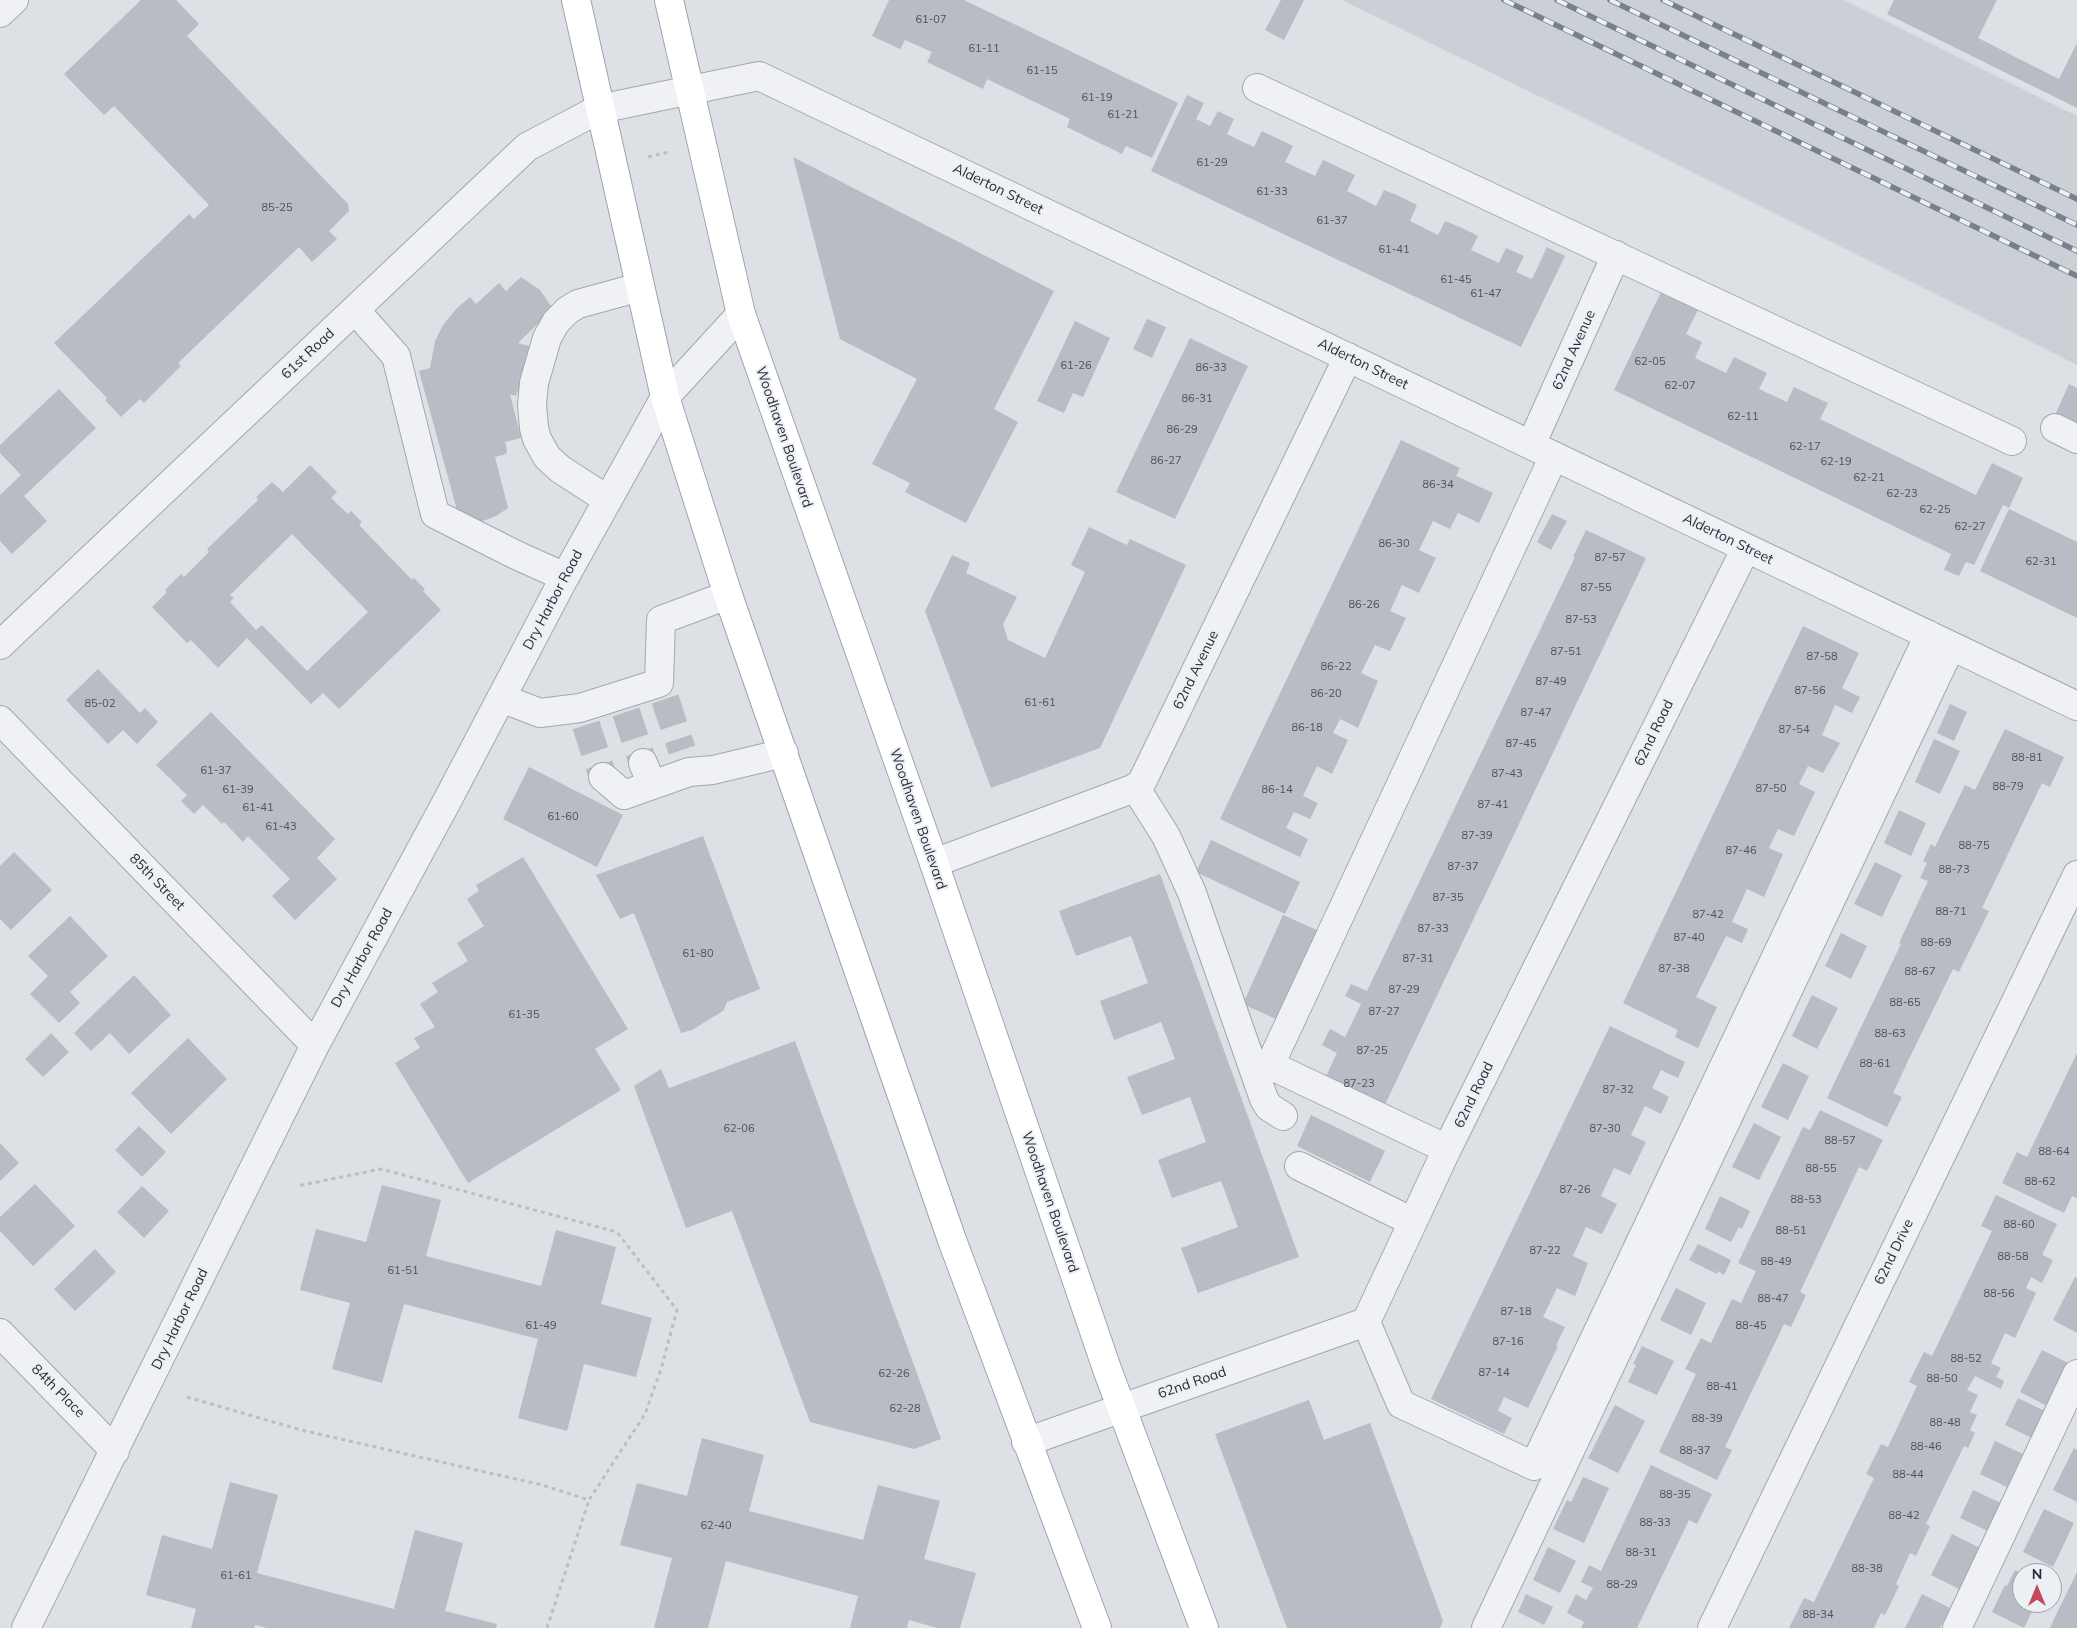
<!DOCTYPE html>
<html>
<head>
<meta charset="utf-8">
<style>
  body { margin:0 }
  #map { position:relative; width:2077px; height:1628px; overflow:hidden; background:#dde0e5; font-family:Mulish,sans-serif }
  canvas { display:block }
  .north { position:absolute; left:2012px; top:1563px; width:50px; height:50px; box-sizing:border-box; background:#eceff3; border:1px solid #9da2a9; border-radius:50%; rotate:0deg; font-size:14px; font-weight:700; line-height:20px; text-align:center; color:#272e3a }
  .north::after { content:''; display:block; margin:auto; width:18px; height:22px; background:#c24a5b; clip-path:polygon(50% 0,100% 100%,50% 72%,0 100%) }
</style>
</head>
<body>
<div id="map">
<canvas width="2077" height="1628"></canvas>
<div class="north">N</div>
</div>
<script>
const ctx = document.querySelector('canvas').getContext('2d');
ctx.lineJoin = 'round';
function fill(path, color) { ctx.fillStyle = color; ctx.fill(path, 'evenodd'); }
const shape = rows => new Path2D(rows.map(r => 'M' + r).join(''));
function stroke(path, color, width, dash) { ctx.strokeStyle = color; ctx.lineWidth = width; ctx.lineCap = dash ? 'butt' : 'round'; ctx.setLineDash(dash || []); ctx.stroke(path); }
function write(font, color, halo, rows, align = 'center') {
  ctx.font = font + ' Mulish,sans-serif'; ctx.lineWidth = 4; ctx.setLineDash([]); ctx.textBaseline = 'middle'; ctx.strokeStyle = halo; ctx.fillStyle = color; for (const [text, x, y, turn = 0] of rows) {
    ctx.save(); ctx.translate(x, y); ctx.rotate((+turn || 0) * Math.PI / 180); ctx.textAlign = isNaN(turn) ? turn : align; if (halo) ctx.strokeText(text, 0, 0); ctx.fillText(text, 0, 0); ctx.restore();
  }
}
fill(shape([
  [1342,0,1844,0,2077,116,2077,365,1594,123]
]), '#cbcfd6');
fill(shape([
  [141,0,176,0,199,24,187,36,348,204,349,211,329,231,337,239,312,262,299,247,178,363,181,366,144,403,140,399,121,417,105,400,107,398,54,343,189,214,194,219,209,205,114,106,104,115,64,74],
  [889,0,964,0,1178,103,1152,158,1126,146,1122,154,1067,127,1070,119,987,79,983,89,927,62,932,52,905,40,900,49,872,36],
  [1281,0,1304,0,1284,40,1265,30],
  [1894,0,1997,0,1978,38,2059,79,2077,43,2077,108,1887,14],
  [1187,95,1204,103,1196,119,1210,126,1218,111,1234,119,1227,134,1241,141,1254,147,1262,131,1293,146,1285,162,1315,176,1323,160,1355,175,1347,191,1376,206,1384,190,1399,196,1417,205,1410,221,1438,235,1445,221,1462,228,1478,236,1471,250,1499,263,1506,248,1524,256,1516,272,1532,279,1547,247,1565,256,1521,347,1151,171],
  [793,157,1054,291,994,409,1018,422,966,523,905,492,910,483,872,464,917,379,840,339],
  [521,277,540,290,553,309,518,343,533,347,521,392,517,391,516,396,510,394,521,438,505,442,507,450,506,454,495,457,508,508,496,516,483,521,460,521,419,371,430,368,435,341,443,325,457,308,470,297,476,304,499,283,506,291],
  [1661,292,1698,310,1686,334,1702,342,1695,358,1726,373,1734,357,1767,373,1759,389,1787,402,1794,387,1828,403,1820,419,1976,495,1992,463,2023,478,2009,508,2003,505,1974,565,1966,562,1959,576,1944,570,1951,554,1614,390],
  [1147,319,1166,327,1152,358,1133,349],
  [1075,321,1110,338,1083,397,1073,393,1064,413,1037,401],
  [1190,338,1248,366,1175,519,1116,492],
  [2069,384,2077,388,2077,425,2055,415],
  [59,389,96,428,24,496,47,521,12,554,0,541,0,495,21,475,0,453,0,445],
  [1401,440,1460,468,1456,476,1493,493,1479,523,1458,513,1450,529,1433,521,1419,550,1436,558,1419,593,1402,585,1390,611,1406,618,1390,651,1375,645,1361,673,1378,681,1358,728,1340,719,1333,733,1348,740,1332,774,1317,766,1303,796,1318,803,1310,819,1294,812,1286,828,1308,839,1300,857,1220,819],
  [310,465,337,492,331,498,348,514,351,511,362,522,359,525,412,580,414,578,425,589,423,591,441,610,339,709,323,693,311,704,247,638,218,668,191,640,187,643,152,607,167,592,165,590,181,574,184,577,209,552,207,549,258,500,256,497,272,482,283,492],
  [292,534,368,612,307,671,262,625,256,630,230,602,234,598,230,595],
  [2009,509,2077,542,2077,618,1980,571],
  [1552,514,1567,521,1551,550,1537,542],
  [1089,527,1127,545,1130,539,1186,565,1100,748,991,788,925,611,952,555,970,563,966,573,1017,597,1003,624,1008,640,1045,658,1085,572,1071,565],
  [1586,530,1646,558,1380,1115,1321,1087,1337,1053,1322,1045,1330,1029,1345,1037,1361,1004,1345,996,1351,984,1367,991,1575,557,1573,557],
  [1803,626,1859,653,1842,688,1860,697,1852,713,1835,705,1822,735,1840,743,1823,773,1808,766,1799,784,1815,792,1794,836,1778,829,1769,848,1783,854,1764,897,1747,889,1732,922,1748,929,1742,943,1726,936,1696,997,1717,1007,1698,1048,1675,1037,1678,1030,1623,1003],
  [98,669,140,713,145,708,158,722,137,744,123,730,108,744,66,700],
  [1950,704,1967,712,1954,741,1937,733],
  [211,712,335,839,317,858,337,879,295,920,272,896,290,879,248,836,243,842,224,822,222,824,203,805,194,814,181,801,187,795,156,765],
  [2005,729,2064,757,2050,787,2042,783,1982,908,1989,911,1959,972,1953,969,1908,1061,1893,1093,1902,1097,1887,1127,1827,1098,1901,944,1899,943,1928,881,1920,878,1927,863,1923,861,1931,844,1935,847,1965,785,1975,790],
  [1934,739,1960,751,1940,794,1915,782],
  [529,767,623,815,597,867,503,819],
  [1899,810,1926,823,1911,856,1884,843],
  [703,836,760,989,727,1002,723,1011,692,1030,681,1033,634,913,620,919,596,875],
  [1211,840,1300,882,1285,914,1196,872],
  [14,852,52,890,11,930,0,919,0,866],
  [523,857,628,1029,595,1049,621,1090,468,1183,395,1063,420,1048,414,1038,435,1027,420,1004,438,992,432,983,468,961,457,943,484,926,467,899,479,891,476,885],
  [1875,862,1902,875,1882,917,1854,904],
  [1160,874,1299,1257,1198,1293,1181,1248,1238,1227,1221,1181,1172,1198,1158,1160,1206,1142,1190,1097,1142,1115,1127,1077,1175,1059,1161,1022,1114,1040,1100,1001,1148,983,1131,936,1076,956,1059,911],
  [1283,915,1317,930,1276,1019,1243,1004],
  [70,916,108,956,70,992,80,1003,59,1023,30,994,48,976,28,956],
  [1841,933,1867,946,1851,979,1825,966],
  [134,975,171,1015,129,1054,110,1033,91,1051,74,1033],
  [1812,995,1838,1008,1817,1049,1792,1036],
  [1610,1026,1685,1062,1678,1078,1661,1070,1652,1088,1669,1097,1661,1114,1645,1106,1631,1135,1646,1142,1630,1175,1614,1168,1601,1196,1617,1204,1602,1234,1586,1227,1573,1256,1588,1263,1575,1296,1557,1288,1543,1317,1565,1327,1556,1345,1558,1346,1528,1408,1504,1397,1498,1411,1512,1418,1504,1434,1431,1399],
  [51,1033,69,1052,43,1077,25,1059],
  [188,1038,227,1079,171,1134,131,1093],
  [795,1041,941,1439,914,1449,810,1422,732,1211,686,1228,634,1086,661,1069,669,1088],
  [2077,1053,2077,1198,2072,1196,2064,1213,2002,1183,2017,1152,2027,1157],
  [1783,1063,1809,1076,1788,1120,1761,1107],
  [1820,1110,1883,1140,1867,1171,1859,1167,1800,1292,1806,1295,1791,1327,1784,1324,1725,1447,1732,1450,1717,1480,1659,1452,1696,1374,1685,1369,1701,1338,1711,1343,1732,1299,1741,1303,1756,1271,1738,1263,1803,1127,1810,1130],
  [1311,1115,1385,1151,1370,1182,1297,1146],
  [1754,1123,1781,1137,1759,1180,1732,1167],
  [139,1126,166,1152,142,1177,115,1150],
  [0,1143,19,1163,0,1181],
  [35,1184,75,1226,33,1266,0,1231,0,1217],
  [382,1185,441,1200,426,1256,541,1286,556,1230,616,1247,601,1304,652,1318,636,1377,584,1364,567,1431,518,1418,538,1339,404,1304,382,1383,332,1369,350,1303,300,1290,316,1229,366,1242],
  [142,1186,169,1211,144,1238,117,1212],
  [1996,1195,2057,1224,2042,1255,2053,1260,2042,1283,2031,1277,2026,1288,2036,1293,2015,1338,2005,1333,1991,1363,2001,1368,1996,1377,2004,1381,2001,1389,1975,1376,1967,1390,1978,1395,1970,1412,1977,1415,1970,1430,1975,1433,1968,1448,1964,1446,1926,1524,1930,1526,1916,1556,1910,1553,1896,1584,1899,1586,1885,1615,1881,1613,1874,1628,1789,1628,1804,1598,1814,1602,1874,1478,1866,1474,1881,1444,1888,1447,1917,1386,1909,1382,1924,1352,1932,1356,1962,1294,1992,1231,1981,1226],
  [1720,1196,1750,1211,1742,1229,1739,1227,1731,1242,1705,1229],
  [1698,1244,1731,1260,1724,1275,1718,1271,1717,1274,1689,1260],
  [95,1249,116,1272,75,1311,54,1289],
  [2075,1277,2077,1278,2077,1333,2053,1320],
  [1676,1288,1706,1303,1691,1335,1660,1320],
  [1642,1346,1674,1361,1657,1395,1628,1382,1636,1365,1633,1364],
  [2042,1350,2070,1364,2049,1407,2020,1392],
  [2018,1398,2047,1412,2034,1439,2005,1425],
  [1309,1400,1324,1440,1370,1423,1443,1621,1440,1628,1287,1628,1215,1434],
  [1615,1405,1645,1421,1618,1473,1588,1458],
  [702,1438,764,1455,749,1511,863,1540,878,1485,940,1501,924,1559,976,1573,960,1628,937,1628,909,1620,907,1628,850,1628,858,1596,726,1561,708,1628,654,1628,672,1558,620,1545,637,1483,687,1496],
  [1995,1441,2023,1454,2007,1487,1980,1474],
  [2074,1448,2077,1450,2077,1502,2053,1490],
  [1651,1465,1712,1494,1697,1524,1689,1520,1637,1628,1581,1628,1584,1622,1567,1613,1576,1594,1586,1600,1593,1588,1581,1582,1589,1565,1601,1571],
  [1583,1477,1609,1488,1584,1543,1553,1529,1567,1500,1571,1502],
  [230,1482,278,1495,257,1573,394,1609,415,1530,463,1543,445,1611,497,1624,496,1628,267,1628,255,1625,254,1628,191,1628,196,1609,146,1595,162,1535,212,1549],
  [1973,1490,2001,1503,1988,1531,1960,1518],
  [2044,1509,2074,1523,2053,1567,2023,1552],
  [1952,1534,1980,1548,1959,1589,1931,1575],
  [1548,1547,1576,1561,1560,1593,1533,1580],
  [2015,1570,2022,1574,2022,1603,2036,1603,2024,1628,1992,1612,2005,1585,2007,1586],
  [2077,1572,2077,1628,2050,1628,2057,1613],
  [1526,1594,1553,1607,1544,1625,1518,1612],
  [1922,1594,1950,1608,1940,1628,1905,1628]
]), '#b7bcc5');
stroke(shape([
  [665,699,682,750],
  [626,712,643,763],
  [586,725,603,777]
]), '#b9bcc3', 28, [28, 14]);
const minor = shape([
  [0,13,14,0],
  [1257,88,2012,441],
  [355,310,396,356,435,514,516,555,565,577],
  [2055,428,2077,439],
  [1531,445,1616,255],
  [608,500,560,469,547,457,537,439,534,428,532,405,534,383,547,338,556,322,568,310,578,304,640,287],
  [0,645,527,147,599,109,759,76,2077,706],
  [501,698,540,713,580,708,659,683,661,620,728,595],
  [0,720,315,1045],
  [643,763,652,785],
  [603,777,624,795,689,772,713,770,784,753],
  [1135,787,1166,836,1192,893,1264,1099,1269,1107,1283,1116],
  [934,863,1140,786,1348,357],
  [1447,1149,1270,1065,1554,456],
  [1299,1166,1413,1222],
  [1366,1322,1401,1404,1534,1466,1929,635],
  [0,1333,115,1451],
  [1026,1442,1366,1322,1447,1149,1746,548],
  [26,1628,315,1045,446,803,561,584,665,397,741,314],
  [1486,1628,1951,646],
  [1712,1628,2077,875],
  [1957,1628,2077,1374]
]);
const major = shape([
  [576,0,665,397,728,595,952,1240,1097,1628],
  [669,0,741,314,934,863,1107,1369,1204,1628]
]);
stroke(minor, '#a3a7ae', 30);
stroke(major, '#9da4b0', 30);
stroke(shape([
  [648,157,669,152],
  [187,1397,301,1430,542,1485,589,1500,645,1414,661,1369,677,1310,617,1232,381,1169,297,1186],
  [547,1628,589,1500]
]), '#bbbec4', 3, [4, 4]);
stroke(minor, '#eff1f4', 28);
stroke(major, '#fff', 28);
const rail = shape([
  [1504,0,2077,276],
  [1557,0,2077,251],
  [1610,0,2077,225],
  [1663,0,2077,199]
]);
stroke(rail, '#77808d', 5.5);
stroke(rail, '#eceff3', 4, [11]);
write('11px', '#4b525d', null, [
  ["61-07",931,20],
  ["61-11",984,49],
  ["61-15",1042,71],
  ["61-19",1097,98],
  ["61-21",1123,115],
  ["61-29",1212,163],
  ["61-33",1272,192],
  ["85-25",277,208],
  ["61-37",1332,221],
  ["61-41",1394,250],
  ["61-45",1456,280],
  ["61-47",1486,294],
  ["62-05",1650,362],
  ["61-26",1076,366],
  ["86-33",1211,368],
  ["62-07",1680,386],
  ["86-31",1197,399],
  ["62-11",1743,417],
  ["86-29",1182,430],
  ["62-17",1805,447],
  ["86-27",1166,461],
  ["62-19",1836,462],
  ["62-21",1869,478],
  ["86-34",1438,485],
  ["62-23",1902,494],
  ["62-25",1935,510],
  ["62-27",1970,527],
  ["86-30",1394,544],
  ["87-57",1610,558],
  ["62-31",2041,562],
  ["87-55",1596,588],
  ["86-26",1364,605],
  ["87-53",1581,620],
  ["87-51",1566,652],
  ["87-58",1822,657],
  ["86-22",1336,667],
  ["87-49",1551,682],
  ["87-56",1810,691],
  ["86-20",1326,694],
  ["61-61",1040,703],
  ["85-02",100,704],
  ["87-47",1536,713],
  ["86-18",1307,728],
  ["87-54",1794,730],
  ["87-45",1521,744],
  ["88-81",2027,758],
  ["61-37",216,771],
  ["87-43",1507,774],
  ["88-79",2008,787],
  ["87-50",1771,789],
  ["61-39",238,790],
  ["86-14",1277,790],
  ["87-41",1493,805],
  ["61-41",258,808],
  ["61-60",563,817],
  ["61-43",281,827],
  ["87-39",1477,836],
  ["88-75",1974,846],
  ["87-46",1741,851],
  ["87-37",1463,867],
  ["88-73",1954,870],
  ["87-35",1448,898],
  ["88-71",1951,912],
  ["87-42",1708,915],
  ["87-33",1433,929],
  ["87-40",1689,938],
  ["88-69",1936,943],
  ["61-80",698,954],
  ["87-31",1418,959],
  ["87-38",1674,969],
  ["88-67",1920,972],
  ["87-29",1404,990],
  ["88-65",1905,1003],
  ["87-27",1384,1012],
  ["61-35",524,1015],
  ["88-63",1890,1034],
  ["87-25",1372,1051],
  ["88-61",1875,1064],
  ["87-23",1359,1084],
  ["87-32",1618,1090],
  ["62-06",739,1129],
  ["87-30",1605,1129],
  ["88-57",1840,1141],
  ["88-64",2054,1152],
  ["88-55",1821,1169],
  ["88-62",2040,1182],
  ["87-26",1575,1190],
  ["88-53",1806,1200],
  ["88-60",2019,1225],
  ["88-51",1791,1231],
  ["87-22",1545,1251],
  ["88-58",2013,1257],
  ["88-49",1776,1262],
  ["61-51",403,1271],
  ["88-56",1999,1294],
  ["88-47",1773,1299],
  ["87-18",1516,1312],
  ["61-49",541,1326],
  ["88-45",1751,1326],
  ["87-16",1508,1342],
  ["88-52",1966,1359],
  ["87-14",1494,1373],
  ["62-26",894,1374],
  ["88-50",1942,1379],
  ["88-41",1722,1387],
  ["62-28",905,1409],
  ["88-39",1707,1419],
  ["88-48",1945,1423],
  ["88-46",1926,1447],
  ["88-37",1695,1451],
  ["88-44",1908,1475],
  ["88-35",1675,1495],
  ["88-42",1904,1516],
  ["88-33",1655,1523],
  ["62-40",716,1526],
  ["88-31",1641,1553],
  ["88-38",1867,1569],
  ["61-61",236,1576],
  ["88-29",1622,1585],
  ["88-34",1818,1615]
]);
write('14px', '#272e3a', '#eceff3', [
  ["Alderton Street",998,189,26],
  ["62nd Avenue",1574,350,-66],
  ["61st Road",308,354,-43],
  ["Alderton Street",1363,364,26],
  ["Woodhaven Boulevard",784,437,71],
  ["Alderton Street",1728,539,26],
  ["Dry Harbor Road",553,600,-62],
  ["62nd Avenue",1196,670,-64],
  ["62nd Road",1654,733,-64],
  ["Woodhaven Boulevard",918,819,71],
  ["85th Street",157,882,46],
  ["Dry Harbor Road",362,958,-61],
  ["62nd Road",1474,1095,-64],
  ["Woodhaven Boulevard",1050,1202,71],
  ["62nd Drive",1894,1252,-64],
  ["Dry Harbor Road",180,1319,-64],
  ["62nd Road",1192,1383,-19],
  ["84th Place",58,1391,45]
]);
</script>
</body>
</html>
